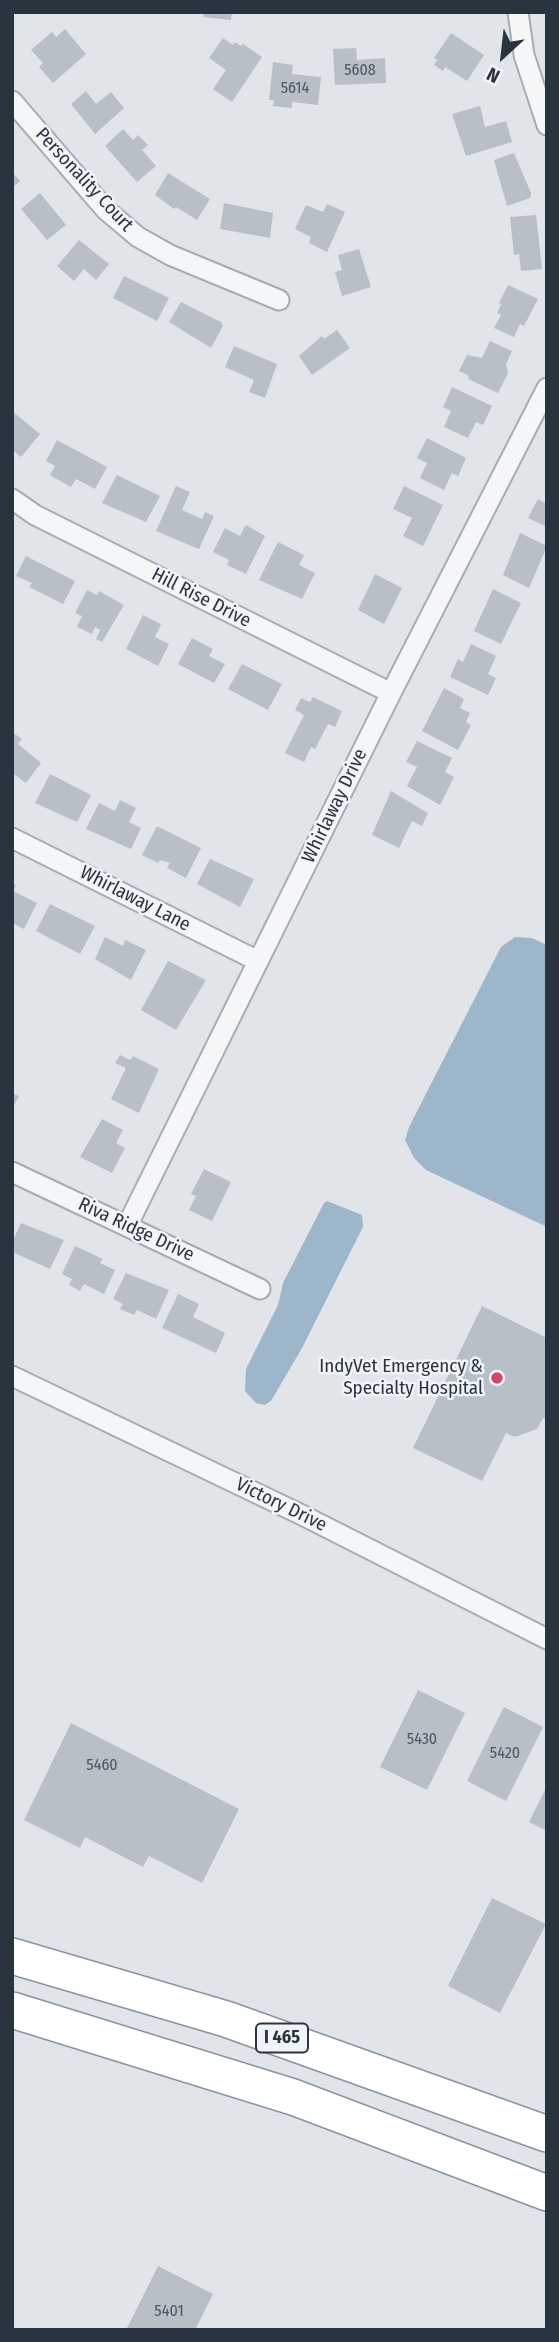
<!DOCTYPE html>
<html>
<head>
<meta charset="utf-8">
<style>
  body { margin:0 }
  #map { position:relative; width:559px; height:2342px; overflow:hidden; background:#e1e5ea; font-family:"Fira Sans Condensed",sans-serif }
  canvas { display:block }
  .frame { position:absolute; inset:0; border:14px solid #2a3441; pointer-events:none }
  .north { position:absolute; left:468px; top:21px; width:70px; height:70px; -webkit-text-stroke:5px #f1f4f7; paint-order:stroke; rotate:207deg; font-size:19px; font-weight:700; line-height:28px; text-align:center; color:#2a3441 }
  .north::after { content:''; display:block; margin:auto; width:24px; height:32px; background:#2a3441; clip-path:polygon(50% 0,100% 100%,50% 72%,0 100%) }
</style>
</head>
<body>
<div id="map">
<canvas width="559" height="2342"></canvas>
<div class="frame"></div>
<div class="north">N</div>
</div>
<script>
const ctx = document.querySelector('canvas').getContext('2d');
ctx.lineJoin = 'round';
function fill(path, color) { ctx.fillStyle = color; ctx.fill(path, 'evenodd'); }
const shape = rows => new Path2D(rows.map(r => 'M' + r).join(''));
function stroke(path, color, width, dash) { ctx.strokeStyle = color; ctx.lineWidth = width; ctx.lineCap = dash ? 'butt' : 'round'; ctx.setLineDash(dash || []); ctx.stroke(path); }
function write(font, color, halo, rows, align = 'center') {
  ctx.font = font + ' "Fira Sans Condensed",sans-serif'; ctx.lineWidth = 5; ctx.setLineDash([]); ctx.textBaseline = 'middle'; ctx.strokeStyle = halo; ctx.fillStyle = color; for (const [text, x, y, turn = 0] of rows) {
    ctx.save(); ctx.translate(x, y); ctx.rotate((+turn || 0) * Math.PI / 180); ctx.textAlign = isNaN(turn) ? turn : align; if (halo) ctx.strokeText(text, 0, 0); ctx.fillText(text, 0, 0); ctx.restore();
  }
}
fill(shape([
  [515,937,532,938,547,945,547,1227,426,1170,414,1158,405,1140,409,1127,501,947],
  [327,1201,362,1215,363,1227,302,1348,271,1401,265,1405,256,1403,245,1391,246,1369,278,1305,283,1283,324,1203]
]), '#9db6c9');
fill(shape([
  [204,12,232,12,231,20,203,17],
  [65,29,86,54,53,83,39,67,43,63,31,50,52,32,56,37],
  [451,33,484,55,467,81,445,67,443,71,434,65,437,60,434,58],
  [223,38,233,45,235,42,241,46,243,44,262,57,232,102,213,89,226,70,209,58],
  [356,48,357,60,385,58,386,83,335,85,333,49],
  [273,62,293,65,292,74,321,77,318,105,292,102,292,108,273,106,274,100,269,100],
  [86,91,96,104,111,92,124,108,95,134,71,104],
  [480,106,485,127,506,121,512,142,466,156,452,114],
  [123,129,133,140,138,135,148,145,142,150,156,166,137,182,105,146],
  [514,153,531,193,530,198,507,206,494,160],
  [12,172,20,181,12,188],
  [168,173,210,199,197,220,176,207,174,209,155,195],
  [40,193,66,225,47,240,21,209],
  [224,203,273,213,270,238,220,229],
  [327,204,345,212,327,252,309,243,311,237,295,229,306,205,323,212],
  [536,215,542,269,521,271,519,254,514,255,510,217],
  [79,240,109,264,96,280,84,269,74,281,57,266],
  [359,249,371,287,342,296,335,272,342,270,338,255],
  [124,276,169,298,157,321,113,298],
  [508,285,538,299,524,326,520,324,514,337,494,328,501,315,497,313,501,304,499,303],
  [181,302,221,322,223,326,211,348,169,322],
  [337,330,350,348,312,375,299,356,322,336,324,339],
  [490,341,512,351,506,364,508,373,498,393,468,379,469,376,459,371,467,355,482,358],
  [234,346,277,364,265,398,249,392,254,380,225,367],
  [452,387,492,406,483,425,476,422,468,438,444,427,451,411,443,407],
  [12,411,40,434,21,457,12,450],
  [427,438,466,458,458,476,452,473,444,490,420,478,427,463,417,458],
  [57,440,107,467,95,489,76,479,71,487,50,475,55,466,46,461],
  [117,475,160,496,146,522,102,503],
  [176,486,190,492,182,510,202,519,205,512,214,516,199,549,156,531],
  [404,486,443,505,423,546,403,536,412,518,393,509],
  [538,499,547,504,547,527,528,518],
  [246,525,265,536,246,574,227,565,229,560,213,552,225,528,240,536],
  [520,533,547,546,529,588,503,575],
  [278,542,304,555,299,565,315,573,302,599,259,580],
  [26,556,75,581,63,604,29,587,32,583,16,576],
  [375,574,402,588,384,624,358,610],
  [493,589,521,603,501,644,474,631],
  [87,590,97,595,99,591,124,605,102,642,96,639,100,630,95,627,92,634,77,627,82,616,75,613],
  [143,615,161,624,155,637,169,644,158,666,126,649],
  [192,638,213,649,209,656,225,664,214,683,178,664],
  [471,644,496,656,488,674,496,678,488,695,450,677,458,659,463,662],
  [242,664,282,684,268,710,228,689],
  [444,688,464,699,460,708,470,713,466,722,471,725,458,750,422,731],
  [313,697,342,711,335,727,328,724,315,749,311,747,304,762,285,753,304,715,295,710,301,698,310,702],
  [12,732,22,739,18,744,41,763,26,783,12,773],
  [417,741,452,758,445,772,454,777,440,805,407,786,417,767,406,762],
  [50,774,91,795,77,822,35,803],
  [391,791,428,813,422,826,412,821,399,848,372,835],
  [120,800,136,808,129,822,141,828,131,849,86,829,99,803,115,811],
  [157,826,201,848,186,878,167,868,170,863,160,860,158,863,142,855],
  [210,859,254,879,240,907,197,884],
  [12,883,16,885,13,891,37,903,24,929,12,923],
  [50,904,95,926,80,954,36,931],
  [105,937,123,946,125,940,146,950,131,980,95,959],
  [168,961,206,980,176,1030,141,1010],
  [120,1055,130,1060,133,1056,159,1069,139,1113,111,1099,126,1068,115,1063],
  [12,1093,19,1096,12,1109],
  [102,1119,123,1130,116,1143,125,1148,112,1173,80,1157],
  [204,1169,231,1182,212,1221,189,1210,196,1196,191,1194],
  [21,1223,64,1240,50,1269,12,1252,12,1242],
  [75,1246,103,1259,100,1263,115,1270,104,1294,84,1284,80,1291,69,1285,72,1279,62,1274],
  [126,1273,169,1290,156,1319,137,1310,134,1315,120,1309,123,1304,113,1299],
  [178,1294,199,1304,193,1317,225,1333,216,1353,162,1328],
  [482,1306,547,1338,547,1420,543,1418,537,1429,515,1437,506,1433,482,1481,413,1448],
  [418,1690,465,1713,427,1790,380,1767],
  [504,1707,543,1727,506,1801,467,1781],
  [71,1723,239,1809,202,1883,149,1856,143,1867,85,1837,80,1848,24,1820],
  [547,1786,547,1831,529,1822],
  [492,1898,546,1924,500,2013,448,1986],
  [158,2266,213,2294,195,2330,126,2330]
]), '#b9bfc6');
const street = shape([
  [518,12,524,55,547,125],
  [12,101,106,210,138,237,170,255,279,300],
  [12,499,35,515,391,693],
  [12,838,258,961],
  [12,1172,260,1289],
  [127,1226,391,693,547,388],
  [12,1376,302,1515,547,1639]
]);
const highway = shape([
  [12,1956,226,2019,547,2134],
  [12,2010,293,2097,547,2193]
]);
stroke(street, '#a6acb4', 23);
stroke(highway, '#8994a0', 38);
stroke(street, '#f4f6f8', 19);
stroke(highway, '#fff', 35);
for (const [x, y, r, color] of [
  [497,1378,7,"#cc4968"]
]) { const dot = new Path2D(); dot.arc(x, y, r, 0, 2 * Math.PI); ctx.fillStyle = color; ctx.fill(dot); stroke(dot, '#f1f4f7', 2.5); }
write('16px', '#4e5762', null, [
  ["5608",360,71],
  ["5614",295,89],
  ["5430",422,1740],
  ["5420",505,1754],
  ["5460",102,1766],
  ["5401",169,2312]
]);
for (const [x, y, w] of [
  [282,2038,52]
]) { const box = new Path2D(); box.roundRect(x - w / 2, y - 14.5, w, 29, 5); ctx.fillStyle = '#f1f4f7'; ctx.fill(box); stroke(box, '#2a3441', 2); }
write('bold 18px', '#2a3441', null, [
  ["I 465",282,2038]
]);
write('19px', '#2a3441', '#f1f4f7', [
  ["Personality Court",84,180,47],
  ["Hill Rise Drive",201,598,27],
  ["Whirlaway Drive",335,806,-64],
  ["Whirlaway Lane",135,899,27],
  ["Riva Ridge Drive",136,1230,25],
  ["Victory Drive",281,1505,26]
]);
write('19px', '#2a3441', '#f1f4f7', [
  ["IndyVet Emergency &",483,1367],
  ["Specialty Hospital",483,1389]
], 'right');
</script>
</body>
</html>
